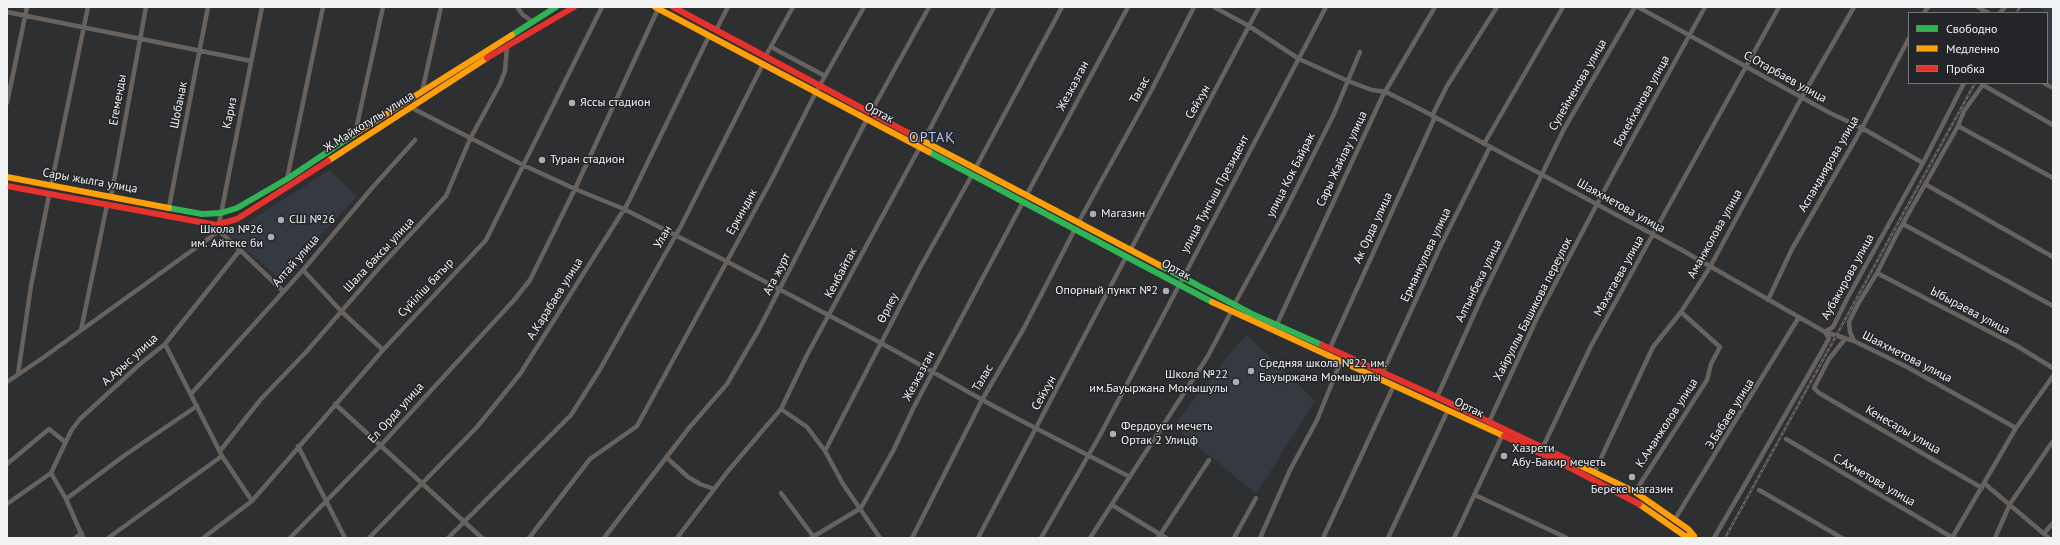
<!DOCTYPE html>
<html>
<head>
<meta charset="utf-8">
<style>
  body { margin:0 }
  #map { position:relative; width:2060px; height:545px; overflow:hidden; background:#2e2f31; font-family:"PT Sans",sans-serif }
  canvas { display:block }
  .frame { position:absolute; inset:0; border:8px solid #f1f2f4; pointer-events:none }
  .legend { position:absolute; left:1908px; top:12px; width:140px; height:72px; box-sizing:border-box; background:#232528; border:1px solid #75777a; margin:0; padding:5px 7px; list-style:none; font-size:12px; color:#f1f2f4 }
  .legend li { display:flex; align-items:center; gap:8px; height:20px }
  .legend b { width:20px; border:1px solid #75777a }
</style>
</head>
<body>
<div id="map">
<canvas width="2060" height="545"></canvas>
<div class="frame"></div>
<ul class="legend">
<li><b style="height:5px;background:#30b455"></b>Свободно</li>
<li><b style="height:5px;background:#ff9f0a"></b>Медленно</li>
<li><b style="height:5px;background:#e5322d"></b>Пробка</li>
</ul>
</div>
<script>
const ctx = document.querySelector('canvas').getContext('2d');
ctx.lineJoin = 'round';
function fill(path, color) { ctx.fillStyle = color; ctx.fill(path, 'evenodd'); }
const shape = rows => new Path2D(rows.map(r => 'M' + r).join(''));
function stroke(path, color, width, dash) { ctx.strokeStyle = color; ctx.lineWidth = width; ctx.lineCap = dash ? 'butt' : 'round'; ctx.setLineDash(dash || []); ctx.stroke(path); }
function write(font, color, halo, rows, align = 'center') {
  ctx.font = font + ' "PT Sans",sans-serif'; ctx.lineWidth = 3; ctx.setLineDash([]); ctx.textBaseline = 'middle'; ctx.strokeStyle = halo; ctx.fillStyle = color; for (const [text, x, y, turn = 0] of rows) {
    ctx.save(); ctx.translate(x, y); ctx.rotate((+turn || 0) * Math.PI / 180); ctx.textAlign = isNaN(turn) ? turn : align; if (halo) ctx.strokeText(text, 0, 0); ctx.fillText(text, 0, 0); ctx.restore();
  }
}
fill(shape([
  [2044,7,2053,7,2053,84,2047,81,2047,13,2041,13],
  [329,170,357,196,280,279,228,235],
  [1247,335,1315,401,1256,494,1173,426,1237,345]
]), '#353941');
stroke(shape([
  [517,7,523,15,533,22],
  [1214,7,1249,26,1299,59,1348,81,1372,90,1386,92,1420,109,1680,249,1825,332,1854,341,1907,367,2016,428],
  [1638,7,1830,113,1862,128,1923,163],
  [1978,7,1988,13],
  [7,12,251,61],
  [1924,13,1928,7],
  [2000,13,2005,7],
  [716,30,728,7],
  [771,47,825,76],
  [765,57,793,7],
  [2044,83,2053,88],
  [1983,85,2053,125],
  [422,92,441,7],
  [7,103,27,7],
  [412,108,523,165,575,189,624,209,726,261,881,343,997,408,1130,477],
  [871,112,929,7],
  [1432,116,1447,86,1497,7],
  [1958,126,2053,178],
  [355,134,383,7],
  [924,140,994,7],
  [1484,144,1563,7],
  [975,169,1062,7],
  [287,179,323,7],
  [1925,184,2053,257],
  [51,186,88,7],
  [1026,196,1128,7],
  [111,197,146,7],
  [169,207,208,7],
  [1078,223,1151,91,1194,7],
  [1903,224,2053,306],
  [1131,249,1259,7],
  [240,250,283,291],
  [303,270,341,311,383,350],
  [1877,273,2017,346,2053,368],
  [1768,300,1792,249,1862,128,1909,38],
  [1234,305,1282,217,1334,114,1360,52],
  [1277,324,1382,97,1435,7],
  [81,330,107,205],
  [1845,339,1829,359,1814,388,1819,393,1982,488],
  [1854,341,1850,332,1849,322,1858,304,1877,273,1897,234,1958,126,1964,111,1984,83],
  [165,344,222,456,252,501],
  [1330,348,1435,117],
  [1383,372,1441,245,1490,147],
  [18,374,31,286,49,195],
  [7,382,44,357,219,231],
  [191,394,303,270,372,188,415,140],
  [1437,397,1481,299,1564,129,1635,7],
  [335,404,482,538],
  [781,409,807,427,825,451,843,484,880,538],
  [1489,422,1538,316,1613,174,1705,7],
  [1786,439,1953,538],
  [298,446,345,538],
  [1542,449,1591,346,1779,7],
  [220,451,261,399,307,351,379,268,446,196,470,139,500,84,505,71,507,46],
  [825,451,921,266,972,175],
  [666,457,688,477,700,484,714,489],
  [7,464,49,429,65,442],
  [1595,471,1653,347,1681,312,1710,267,1802,97,1854,7],
  [51,473,66,499,83,538],
  [1985,484,2049,538],
  [1759,490,1842,538],
  [1635,492,1707,380,1711,364,1720,347,1681,312],
  [781,493,813,536],
  [1475,495,1567,538],
  [66,499,125,455,197,406],
  [7,504,51,473,71,431,80,419,140,364,165,344,240,250,219,231,219,224,262,7],
  [1112,505,1166,538],
  [1675,519,1799,317],
  [2044,533,2053,523],
  [75,538,82,533],
  [108,538,222,456],
  [203,538,252,501,383,350,486,240,602,7],
  [290,538,381,445,515,299,530,280,575,189,658,9],
  [369,538,477,427,520,374,628,203,709,36],
  [448,538,571,415,599,371,681,226,763,64],
  [529,538,590,459,637,426,773,177,816,92,864,7],
  [604,538,689,428,727,384,758,331,867,119],
  [677,538,728,471,781,409,807,355,920,147],
  [811,538,861,508,893,451,914,407,1023,202],
  [912,538,982,400,1024,328,1075,229],
  [978,538,1126,257],
  [1041,538,1099,437,1326,7],
  [1090,538,1208,356,1231,312],
  [1158,538,1209,460],
  [1234,538,1256,498],
  [1260,538,1290,470,1317,420,1341,361],
  [1323,538,1394,385],
  [1388,538,1448,410],
  [1454,538,1502,436],
  [1714,538,1821,353,1829,338,1825,332,1833,327,1848,297,1923,163,1964,83],
  [1952,538,2016,428,2053,376],
  [1995,538,2010,504,2053,441]
]), '#67625d', 4.5);
stroke(shape([
  [512,35,556,7],
  [929,152,1212,302],
  [169,208,202,214,221,213,237,208,287,179,353,135],
  [1161,266,1252,314,1322,345]
]), '#30b455', 6);
stroke(shape([
  [655,7,929,152],
  [910,134,1161,266],
  [353,135,512,35],
  [328,161,487,58],
  [7,177,169,208],
  [1212,302,1504,436],
  [1575,463,1635,492,1688,529,1694,536],
  [1639,504,1685,536,1694,536]
]), '#ff9f0a', 6);
stroke(shape([
  [673,7,910,134],
  [487,58,574,7],
  [7,186,216,225,237,219,328,161],
  [1322,345,1437,397,1575,463],
  [1504,436,1565,465,1639,504]
]), '#e5322d', 6);
const rail = shape([
  [2016,13,2020,7],
  [1725,538,1975,83]
]);
stroke(rail, '#6a6666', 2.5);
stroke(rail, '#232528', 1, [3]);
for (const [x, y, r, color] of [
  [572,103,4,"#adaeb0"],
  [542,160,4,"#adaeb0"],
  [1093,214,4,"#adaeb0"],
  [281,220,4,"#adaeb0"],
  [271,237,4,"#adaeb0"],
  [1166,291,4,"#adaeb0"],
  [1251,371,4,"#adaeb0"],
  [1236,382,4,"#adaeb0"],
  [1113,434,4,"#adaeb0"],
  [1504,456,4,"#adaeb0"],
  [1632,477,4,"#adaeb0"]
]) { const dot = new Path2D(); dot.arc(x, y, r, 0, 2 * Math.PI); ctx.fillStyle = color; ctx.fill(dot); stroke(dot, '#232528', 1.5); }
write('12px', '#f1f2f4', '#232528', [
  ["С.Отарбаев улица",1785,77,29],
  ["Сулейменова улица",1578,85,-60],
  ["Жезказган",1073,86,-62],
  ["Талас",1140,90,-62],
  ["Егеменды",118,100,-80],
  ["Бокейханова улица",1642,101,-61],
  ["Сейхун",1198,102,-60],
  ["Шобанак",179,105,-79],
  ["Кариз",230,113,-79],
  ["Ортак",879,113,28],
  ["Ж.Майкотулы улица",369,122,-32],
  ["Сары Жайлау улица",1342,159,-65],
  ["Аспандиярова улица",1829,164,-60],
  ["улица Кок Байрак",1291,175,-63],
  ["Сары жылга улица",90,181,10],
  ["улица Тунгыш Президент",1215,194,-62],
  ["Шаяхметова улица",1621,206,29],
  ["Еркиндик",742,212,-61],
  ["Ак Орда улица",1373,228,-65],
  ["Аманжолова улица",1715,234,-61],
  ["Улан",663,237,-60],
  ["Шала баксы улица",379,255,-47],
  ["Ерманкулова улица",1426,255,-65],
  ["Алтай улица",296,261,-49],
  ["Ортак",1176,270,28],
  ["Кенбайтак",841,273,-62],
  ["Ата журт",777,274,-63],
  ["Махатаева улица",1619,276,-61],
  ["Аубакирова улица",1848,277,-61],
  ["Алтынбека улица",1479,281,-64],
  ["Сүйіліш батыр",426,288,-47],
  ["А.Карабаев улица",555,299,-58],
  ["Өрлеу",888,308,-63],
  ["Хайруллы Башикова переулок",1533,309,-63],
  ["Ыбыраева улица",1970,311,28],
  ["Шаяхметова улица",1907,357,27],
  ["А.Арыс улица",130,360,-42],
  ["Жезказган",919,376,-62],
  ["Талас",983,378,-60],
  ["Сейхун",1044,393,-61],
  ["Ортак",1469,408,26],
  ["Ел Орда улица",396,413,-48],
  ["Э.Бабаев улица",1730,414,-58],
  ["К.Аманжолов улица",1667,423,-57],
  ["Кенесары улица",1903,430,30],
  ["С.Ахметова улица",1874,480,30]
]);
write('12px', '#f1f2f4', '#232528', [
  ["Яссы стадион",580,103],
  ["Туран стадион",550,160],
  ["Магазин",1101,214],
  ["СШ №26",289,220],
  ["Школа №26",263,230,"right"],
  ["им. Айтеке би",263,244,"right"],
  ["Опорный пункт №2",1158,291,"right"],
  ["Средняя школа №22 им.",1259,364],
  ["Бауыржана Момышулы",1259,378],
  ["Школа №22",1228,375,"right"],
  ["им.Бауыржана Момышулы",1228,389,"right"],
  ["Фердоуси мечеть",1121,427],
  ["Ортак 2 Улицф",1121,441],
  ["Хазрети",1512,449],
  ["Абу-Бакир мечеть",1512,463],
  ["Береке магазин",1632,490,"center"]
], 'left');
ctx.letterSpacing = '1px';
write('14px', '#afc9fe', '#232528', [
  ["ОРТАҚ",932,138]
]);
ctx.letterSpacing = '0px';
</script>
</body>
</html>
